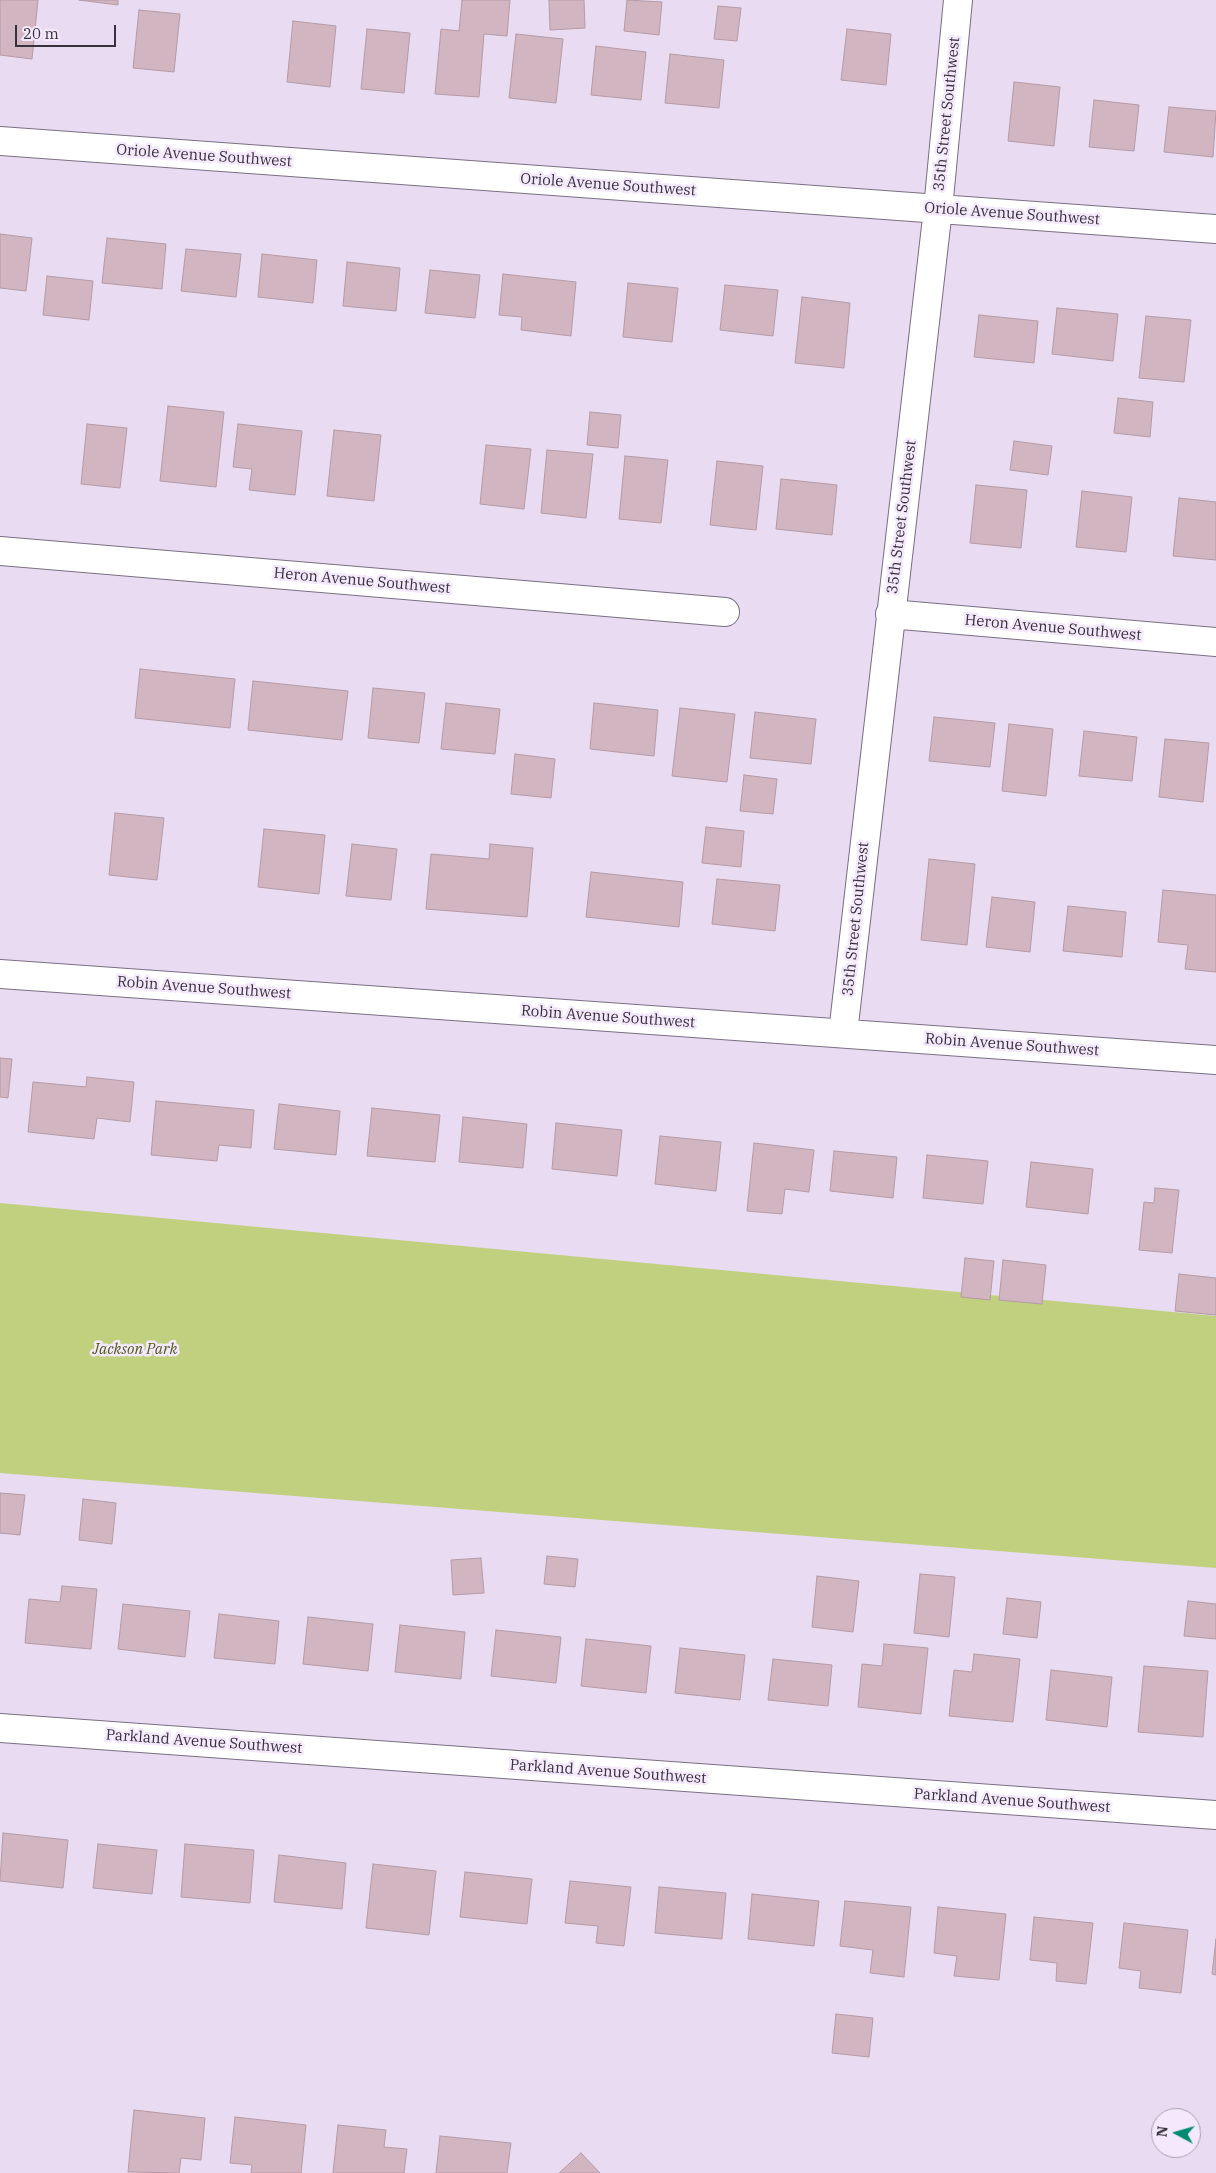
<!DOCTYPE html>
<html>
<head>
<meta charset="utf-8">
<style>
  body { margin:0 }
  #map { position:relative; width:1216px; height:2173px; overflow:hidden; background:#e8dbf2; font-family:"IBM Plex Serif",serif }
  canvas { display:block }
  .north { position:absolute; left:1151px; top:2108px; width:50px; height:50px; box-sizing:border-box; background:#f4e9fc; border:1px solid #a89fae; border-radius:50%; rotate:276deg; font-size:14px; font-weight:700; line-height:20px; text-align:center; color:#36313a }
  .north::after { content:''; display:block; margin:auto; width:18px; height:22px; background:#018b72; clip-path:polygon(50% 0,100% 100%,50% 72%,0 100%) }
  .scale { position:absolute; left:15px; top:25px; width:101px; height:22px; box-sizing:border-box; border:2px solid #36313a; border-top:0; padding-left:6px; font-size:15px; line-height:18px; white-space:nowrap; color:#36313a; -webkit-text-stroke:4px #f4e9fc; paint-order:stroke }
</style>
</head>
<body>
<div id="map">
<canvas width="1216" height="2173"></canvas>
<div class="north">N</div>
<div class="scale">20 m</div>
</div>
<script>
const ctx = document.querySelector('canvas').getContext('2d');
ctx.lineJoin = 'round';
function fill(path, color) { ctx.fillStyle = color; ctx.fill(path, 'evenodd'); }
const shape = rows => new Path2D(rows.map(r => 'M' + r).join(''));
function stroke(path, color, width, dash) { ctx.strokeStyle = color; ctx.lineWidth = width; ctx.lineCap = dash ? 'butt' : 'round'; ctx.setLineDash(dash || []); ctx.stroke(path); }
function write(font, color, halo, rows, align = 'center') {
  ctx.font = font + ' "IBM Plex Serif",serif'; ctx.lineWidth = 5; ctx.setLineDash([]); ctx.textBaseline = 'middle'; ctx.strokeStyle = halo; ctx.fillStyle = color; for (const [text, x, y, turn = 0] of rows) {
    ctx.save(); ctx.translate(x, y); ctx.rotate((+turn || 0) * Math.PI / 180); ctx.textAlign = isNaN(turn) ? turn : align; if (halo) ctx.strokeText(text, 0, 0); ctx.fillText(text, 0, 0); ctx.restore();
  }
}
fill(shape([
  [0,1203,1216,1316,1216,1568,0,1473]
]), '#c1d07e');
const building = shape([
  [0,0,38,0,32,59,0,55,0,0],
  [79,0,118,0,118,5,79,0],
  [462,0,510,0,507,36,484,34,479,97,435,94,441,29,459,31,462,0],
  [549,0,584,0,585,28,550,30,549,0],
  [627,0,662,2,659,35,624,31,627,0],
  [718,6,741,8,737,41,714,39,718,6],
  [139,10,180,14,174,72,133,68,139,10],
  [293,21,336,26,330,87,287,82,293,21],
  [367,29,410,33,404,93,361,89,367,29],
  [847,29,891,34,886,85,841,80,847,29],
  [516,34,563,39,556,103,509,98,516,34],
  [596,46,646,52,641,100,591,95,596,46],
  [670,54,724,60,719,108,665,103,670,54],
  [1014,82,1060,87,1054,146,1008,141,1014,82],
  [1094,100,1139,105,1134,151,1089,147,1094,100],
  [1169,107,1216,111,1213,157,1164,152,1169,107],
  [0,234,32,238,26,291,0,288,0,234],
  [107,238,166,244,162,289,102,283,107,238],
  [186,249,241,254,236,297,181,291,186,249],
  [262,254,317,260,313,303,258,297,262,254],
  [347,262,400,268,396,311,343,306,347,262],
  [430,270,480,275,475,318,425,313,430,270],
  [503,274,576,282,571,336,521,330,522,317,499,315,503,274],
  [47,276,93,281,89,320,43,315,47,276],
  [628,283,678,288,672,342,623,337,628,283],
  [725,285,778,290,773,336,720,330,725,285],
  [802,297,850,303,844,368,795,363,802,297],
  [1057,308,1118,314,1113,361,1052,354,1057,308],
  [979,315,1038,321,1034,363,974,357,979,315],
  [1146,316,1191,320,1184,382,1139,378,1146,316],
  [1118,398,1153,402,1150,437,1114,433,1118,398],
  [168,406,224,412,216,487,160,481,168,406],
  [590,412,621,415,618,448,587,445,590,412],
  [87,424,127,428,120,488,81,484,87,424],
  [238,424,302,431,295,495,249,490,252,469,233,467,238,424],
  [334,430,381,435,374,501,327,496,334,430],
  [1014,441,1052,446,1048,475,1010,470,1014,441],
  [486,445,531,449,524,509,480,504,486,445],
  [547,450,593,454,586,518,541,513,547,450],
  [625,456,668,460,661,523,619,519,625,456],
  [717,461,763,466,756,530,710,525,717,461],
  [781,479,837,485,832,535,776,529,781,479],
  [976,485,1027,490,1021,548,970,543,976,485],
  [1082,491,1132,497,1126,552,1076,547,1082,491],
  [1179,498,1216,502,1216,560,1173,556,1179,498],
  [140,669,235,679,230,728,135,718,140,669],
  [253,681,348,691,342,740,248,730,253,681],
  [373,688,425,693,419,743,368,738,373,688],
  [446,703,500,709,495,754,441,749,446,703],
  [594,703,658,710,654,756,590,749,594,703],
  [680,708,735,714,727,782,672,776,680,708],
  [755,712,816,719,811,764,750,758,755,712],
  [934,717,995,723,990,767,929,761,934,717],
  [1009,724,1053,729,1046,796,1002,791,1009,724],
  [1084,731,1137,737,1132,781,1079,776,1084,731],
  [1165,739,1209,743,1203,802,1159,797,1165,739],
  [515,754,555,759,551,798,511,794,515,754],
  [744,775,777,779,773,814,740,811,744,775],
  [115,813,164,818,157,880,109,875,115,813],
  [706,827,744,831,741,867,702,863,706,827],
  [264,829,325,835,319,894,258,887,264,829],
  [352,844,397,849,391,900,346,896,352,844],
  [490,844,533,848,527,917,426,909,431,854,489,859,490,844],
  [929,859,975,864,967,945,921,940,929,859],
  [591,872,683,882,679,927,586,917,591,872],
  [717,879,780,885,775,931,712,924,717,879],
  [1163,890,1216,895,1216,972,1185,969,1188,945,1158,942,1163,890],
  [992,897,1035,902,1030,952,986,947,992,897],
  [1068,906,1126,912,1122,957,1063,951,1068,906],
  [0,1058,12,1059,8,1098,0,1097,0,1058],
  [87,1077,134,1082,130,1122,97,1118,94,1139,28,1132,33,1082,86,1087,87,1077],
  [156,1101,254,1110,251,1148,219,1145,217,1161,151,1155,156,1101],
  [279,1104,340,1111,336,1155,274,1149,279,1104],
  [372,1108,440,1115,435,1162,367,1156,372,1108],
  [463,1117,527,1124,523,1168,459,1162,463,1117],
  [556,1123,622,1130,617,1176,552,1169,556,1123],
  [660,1136,721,1142,716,1191,655,1184,660,1136],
  [754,1143,814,1150,809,1192,785,1189,782,1214,747,1211,754,1143],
  [834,1151,897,1157,893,1198,830,1191,834,1151],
  [927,1155,988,1161,983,1204,923,1198,927,1155],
  [1031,1162,1093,1169,1088,1214,1026,1207,1031,1162],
  [1155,1188,1179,1190,1172,1253,1139,1250,1144,1202,1154,1203,1155,1188],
  [965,1258,994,1261,990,1300,961,1297,965,1258],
  [1003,1260,1046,1265,1042,1304,999,1300,1003,1260],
  [1179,1274,1216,1278,1216,1315,1175,1311,1179,1274],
  [0,1493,25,1495,20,1535,0,1533,0,1493],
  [83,1499,116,1503,112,1544,79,1540,83,1499],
  [547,1556,578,1559,575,1587,544,1584,547,1556],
  [481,1558,484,1593,453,1595,451,1560,481,1558],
  [920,1574,955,1577,949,1637,914,1633,920,1574],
  [817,1576,859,1581,853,1632,812,1627,817,1576],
  [62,1586,97,1589,91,1649,25,1643,29,1599,60,1602,62,1586],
  [1007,1598,1041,1602,1037,1638,1003,1634,1007,1598],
  [1188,1601,1216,1604,1216,1639,1184,1636,1188,1601],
  [123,1604,190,1611,185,1657,118,1649,123,1604],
  [219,1614,279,1621,275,1664,214,1658,219,1614],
  [308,1617,373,1624,368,1671,303,1664,308,1617],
  [400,1625,465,1632,461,1679,395,1672,400,1625],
  [496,1630,561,1637,556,1683,491,1676,496,1630],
  [586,1639,651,1646,646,1693,581,1686,586,1639],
  [884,1644,928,1648,921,1714,858,1707,862,1664,882,1666,884,1644],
  [680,1648,745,1655,740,1700,675,1693,680,1648],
  [974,1654,1020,1659,1013,1722,949,1716,954,1670,972,1672,974,1654],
  [773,1659,832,1665,828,1706,768,1700,773,1659],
  [1144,1666,1208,1671,1203,1737,1138,1732,1144,1666],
  [1051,1670,1112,1677,1107,1727,1046,1720,1051,1670],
  [3,1833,68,1840,63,1888,0,1881,3,1833],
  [98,1844,157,1850,152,1894,93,1888,98,1844],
  [185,1844,254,1850,250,1903,181,1897,185,1844],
  [279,1855,346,1863,342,1909,274,1902,279,1855],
  [373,1864,436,1871,429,1935,366,1928,373,1864],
  [465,1872,532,1879,527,1924,460,1917,465,1872],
  [570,1881,631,1887,624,1946,596,1943,598,1926,565,1923,570,1881],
  [659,1887,726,1893,722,1939,655,1933,659,1887],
  [752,1894,819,1901,814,1946,748,1939,752,1894],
  [845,1901,911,1907,904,1977,870,1973,873,1950,840,1946,845,1901],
  [938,1907,1006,1914,999,1980,954,1976,957,1956,934,1953,938,1907],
  [1034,1917,1093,1923,1086,1984,1056,1981,1057,1963,1030,1960,1034,1917],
  [1124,1923,1188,1930,1181,1993,1139,1988,1141,1971,1119,1968,1124,1923],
  [1216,1939,1216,1975,1212,1974,1216,1939],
  [836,2014,873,2018,869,2057,832,2053,836,2014],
  [134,2110,205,2118,201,2160,181,2158,179,2173,128,2172,134,2110],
  [235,2117,306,2125,301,2173,251,2173,252,2165,230,2163,235,2117],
  [338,2125,386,2130,384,2147,407,2149,404,2173,333,2173,338,2125],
  [440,2136,511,2143,507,2173,436,2173,440,2136],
  [581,2153,600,2173,559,2173,581,2153]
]);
fill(building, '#d1b6c1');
stroke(building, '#b59aa5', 1);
const minor = shape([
  [0,141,1216,229],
  [0,551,725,612],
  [890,614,1216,642],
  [0,974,1216,1060],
  [843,1033,938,209,958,0],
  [0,1728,1216,1815]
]);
stroke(minor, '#7b6f83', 30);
stroke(minor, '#fff', 28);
write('15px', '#36313a', '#f4e9fc', [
  ["35th Street Southwest",947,114,-84],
  ["Oriole Avenue Southwest",204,156,4],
  ["Oriole Avenue Southwest",608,185,4],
  ["Oriole Avenue Southwest",1012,214,4],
  ["35th Street Southwest",902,517,-83],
  ["Heron Avenue Southwest",362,581,5],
  ["Heron Avenue Southwest",1053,628,5],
  ["35th Street Southwest",856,919,-84],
  ["Robin Avenue Southwest",204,988,4],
  ["Robin Avenue Southwest",608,1017,4],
  ["Robin Avenue Southwest",1012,1045,4],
  ["Parkland Avenue Southwest",204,1742,4],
  ["Parkland Avenue Southwest",608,1772,4],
  ["Parkland Avenue Southwest",1012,1801,4]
]);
write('italic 15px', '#505a1d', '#f4e9fc', [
  ["Jackson Park",135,1350]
]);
</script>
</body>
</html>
